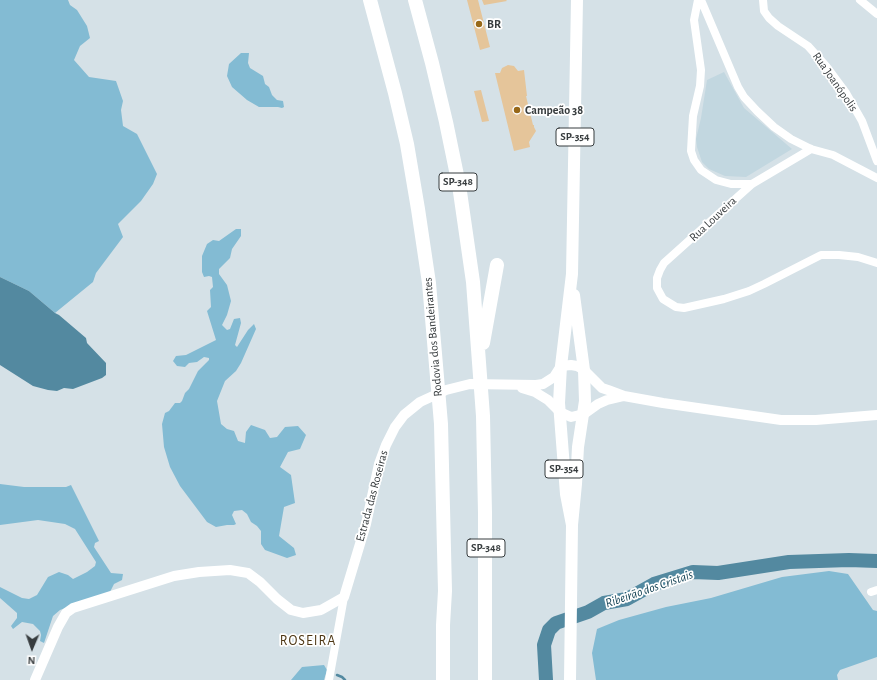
<!DOCTYPE html>
<html>
<head>
<meta charset="utf-8">
<style>
  body { margin:0 }
  #map { position:relative; width:877px; height:680px; overflow:hidden; background:#d5e1e7; font-family:"Alegreya Sans",sans-serif }
  canvas { display:block }
  .north { position:absolute; left:12px; top:628px; width:40px; height:40px; -webkit-text-stroke:3px #fff; paint-order:stroke; rotate:182deg; font-size:11px; font-weight:700; line-height:16px; text-align:center; color:#373c3e }
  .north::after { content:''; display:block; margin:auto; width:14px; height:18px; background:#373c3e; clip-path:polygon(50% 0,100% 100%,50% 72%,0 100%) }
</style>
</head>
<body>
<div id="map">
<canvas width="877" height="680"></canvas>
<div class="north">N</div>
</div>
<script>
const ctx = document.querySelector('canvas').getContext('2d');
ctx.lineJoin = 'round';
function fill(path, color) { ctx.fillStyle = color; ctx.fill(path, 'evenodd'); }
const shape = rows => new Path2D(rows.map(r => 'M' + r).join(''));
function stroke(path, color, width, dash) { ctx.strokeStyle = color; ctx.lineWidth = width; ctx.lineCap = dash ? 'butt' : 'round'; ctx.setLineDash(dash || []); ctx.stroke(path); }
function write(font, color, halo, rows, align = 'center') {
  ctx.font = font + ' "Alegreya Sans",sans-serif'; ctx.lineWidth = 3.5; ctx.setLineDash([]); ctx.textBaseline = 'middle'; ctx.strokeStyle = halo; ctx.fillStyle = color; for (const [text, x, y, turn = 0] of rows) {
    ctx.save(); ctx.translate(x, y); ctx.rotate((+turn || 0) * Math.PI / 180); ctx.textAlign = isNaN(turn) ? turn : align; if (halo) ctx.strokeText(text, 0, 0); ctx.fillText(text, 0, 0); ctx.restore();
  }
}
fill(shape([
  [724,72,744,108,792,149,746,177,725,176,709,169,702,162,697,147,696,139,701,118,707,80]
]), '#c2d7e0');
fill(shape([
  [0,0,68,0,70,5,77,10,87,26,90,38,80,46,74,60,89,77,116,81,123,101,121,110,123,126,137,134,157,174,153,184,141,201,118,224,123,237,96,273,93,282,55,313,29,291,0,277],
  [241,53,249,53,248,63,250,68,263,76,265,84,269,87,272,95,277,100,283,101,284,107,282,108,278,107,259,107,247,100,232,87,227,76,229,64],
  [236,229,241,229,241,236,232,249,230,258,219,269,219,274,227,285,231,301,227,315,222,325,227,330,230,329,234,319,240,318,241,323,235,345,237,347,248,330,254,324,256,329,241,363,236,371,225,381,217,401,221,424,227,429,234,431,238,441,245,443,246,432,251,425,265,430,270,438,277,437,285,427,298,426,306,435,300,449,288,452,280,467,291,475,295,503,284,507,279,536,294,548,296,555,287,558,265,550,261,544,261,531,257,526,251,522,247,514,242,510,234,511,232,515,236,524,234,525,227,525,216,527,207,522,180,486,170,467,164,447,162,424,165,413,169,411,175,403,180,403,182,401,185,393,189,389,198,371,209,360,209,358,204,357,197,362,189,363,185,367,177,366,173,361,176,356,186,355,216,340,207,311,211,307,210,290,213,287,212,277,209,276,204,277,202,272,202,256,207,244,213,240,219,241],
  [0,484,24,487,66,487,71,485,99,541,95,543,94,547,111,573,123,574,122,580,114,584,110,592,60,610,53,616,44,643,40,641,41,635,40,631,33,624,22,622,13,629,11,626,17,618,17,613,0,598,0,587,22,598,29,599,37,595,48,577,59,572,68,575,73,579,87,572,95,566,96,562,75,529,65,524,38,520,0,525],
  [829,571,848,574,873,610,877,611,877,657,840,670,837,675,838,680,596,680,592,653,597,629,619,620,666,607,711,598,782,577],
  [324,665,327,670,324,680,291,680,302,667]
]), '#83bbd3');
fill(shape([
  [0,277,29,291,55,313,59,315,86,338,87,343,106,363,106,375,102,378,73,389,64,388,57,391,48,390,33,386,0,365]
]), '#5389a0');
stroke(shape([
  [337,675,342,677,345,680]
]), '#5389a0', 2.5);
stroke(shape([
  [546,680,544,645,549,630,556,623,588,612,604,603,627,599,654,584,693,572,718,573,789,562,849,560,877,561]
]), '#5389a0', 14);
fill(shape([
  [467,0,478,0,490,47,480,50],
  [482,0,506,0,507,1,484,5],
  [508,65,514,66,518,71,524,70,527,96,526,96,533,125,534,125,534,127,536,131,529,142,530,147,514,151,495,73,500,73,502,68],
  [481,90,489,121,482,122,474,91]
]), '#e5c59a');
stroke(shape([
  [698,0,694,20,701,70,700,86,693,116,692,133,691,151,694,160,701,170,716,180,731,184,752,184],
  [701,0,738,87,744,97,757,111,774,127,791,139,811,149,833,155,877,178],
  [763,0,764,11,769,18,778,26,808,46,826,66,846,93,862,121,877,161],
  [860,0,877,14],
  [811,149,752,184,664,263,660,270,657,278,657,288,663,299,676,307,684,308,724,299,749,291,764,284,821,255,839,255,858,257,877,263],
  [871,592,877,590],
  [329,680,344,597]
]), '#fff', 8);
stroke(shape([
  [522,388,535,392,548,400,560,412,571,417,584,414,598,404,607,400,624,396],
  [35,680,58,627,66,613,73,608,174,576,199,572,230,570,248,573,260,582,277,599,291,610,303,613,321,610,344,597,366,524,379,464,386,445,395,427,404,415,420,402,446,390,470,384,536,385,543,384,554,377,561,366,571,365,577,366,584,370,602,388,608,390,624,396,663,403,781,420,816,420,877,415]
]), '#fff', 10);
stroke(shape([
  [572,525,566,494,559,403,561,366,572,274,577,0],
  [570,680,572,525,576,484,578,447,585,401,584,370,574,295]
]), '#fff', 12);
stroke(shape([
  [370,0,395,93,407,144,418,209,429,283,441,424,445,591,443,625,443,680],
  [415,0,432,63,446,122,459,185,473,282,483,416,485,513,485,680],
  [483,343,497,265]
]), '#fff', 14);
for (const [x, y, r, color] of [
  [479,24,4,"#976818"],
  [517,110,4,"#976818"]
]) { const dot = new Path2D(); dot.arc(x, y, r, 0, 2 * Math.PI); ctx.fillStyle = color; ctx.fill(dot); stroke(dot, '#fff', 1.5); }
for (const [x, y, w] of [
  [575,137,38],
  [458,182,38],
  [564,469,38],
  [486,548,38]
]) { const box = new Path2D(); box.roundRect(x - w / 2, y - 9, w, 18, 3); ctx.fillStyle = '#fff'; ctx.fill(box); stroke(box, '#373c3e', 1); }
write('bold 11px', '#373c3e', null, [
  ["SP-354",575,137],
  ["SP-348",458,182],
  ["SP-354",564,469],
  ["SP-348",486,548]
]);
write('bold 12px', '#373c3e', '#fff', [
  ["BR",487,24],
  ["Campeão 38",525,110]
], 'left');
write('12px', '#373c3e', '#fff', [
  ["Rua Joanópolis",835,82,55],
  ["Rua Louveira",713,219,-43],
  ["Rodovia dos Bandeirantes",433,337,-95],
  ["Estrada das Roseiras",372,496,-75]
]);
write('italic 13px', '#164456', '#fff', [
  ["Ribeirão dos Cristais",649,589,-19]
]);
ctx.letterSpacing = '1px';
write('14px', '#4e3714', '#fff', [
  ["ROSEIRA",308,641]
]);
ctx.letterSpacing = '0px';
</script>
</body>
</html>
